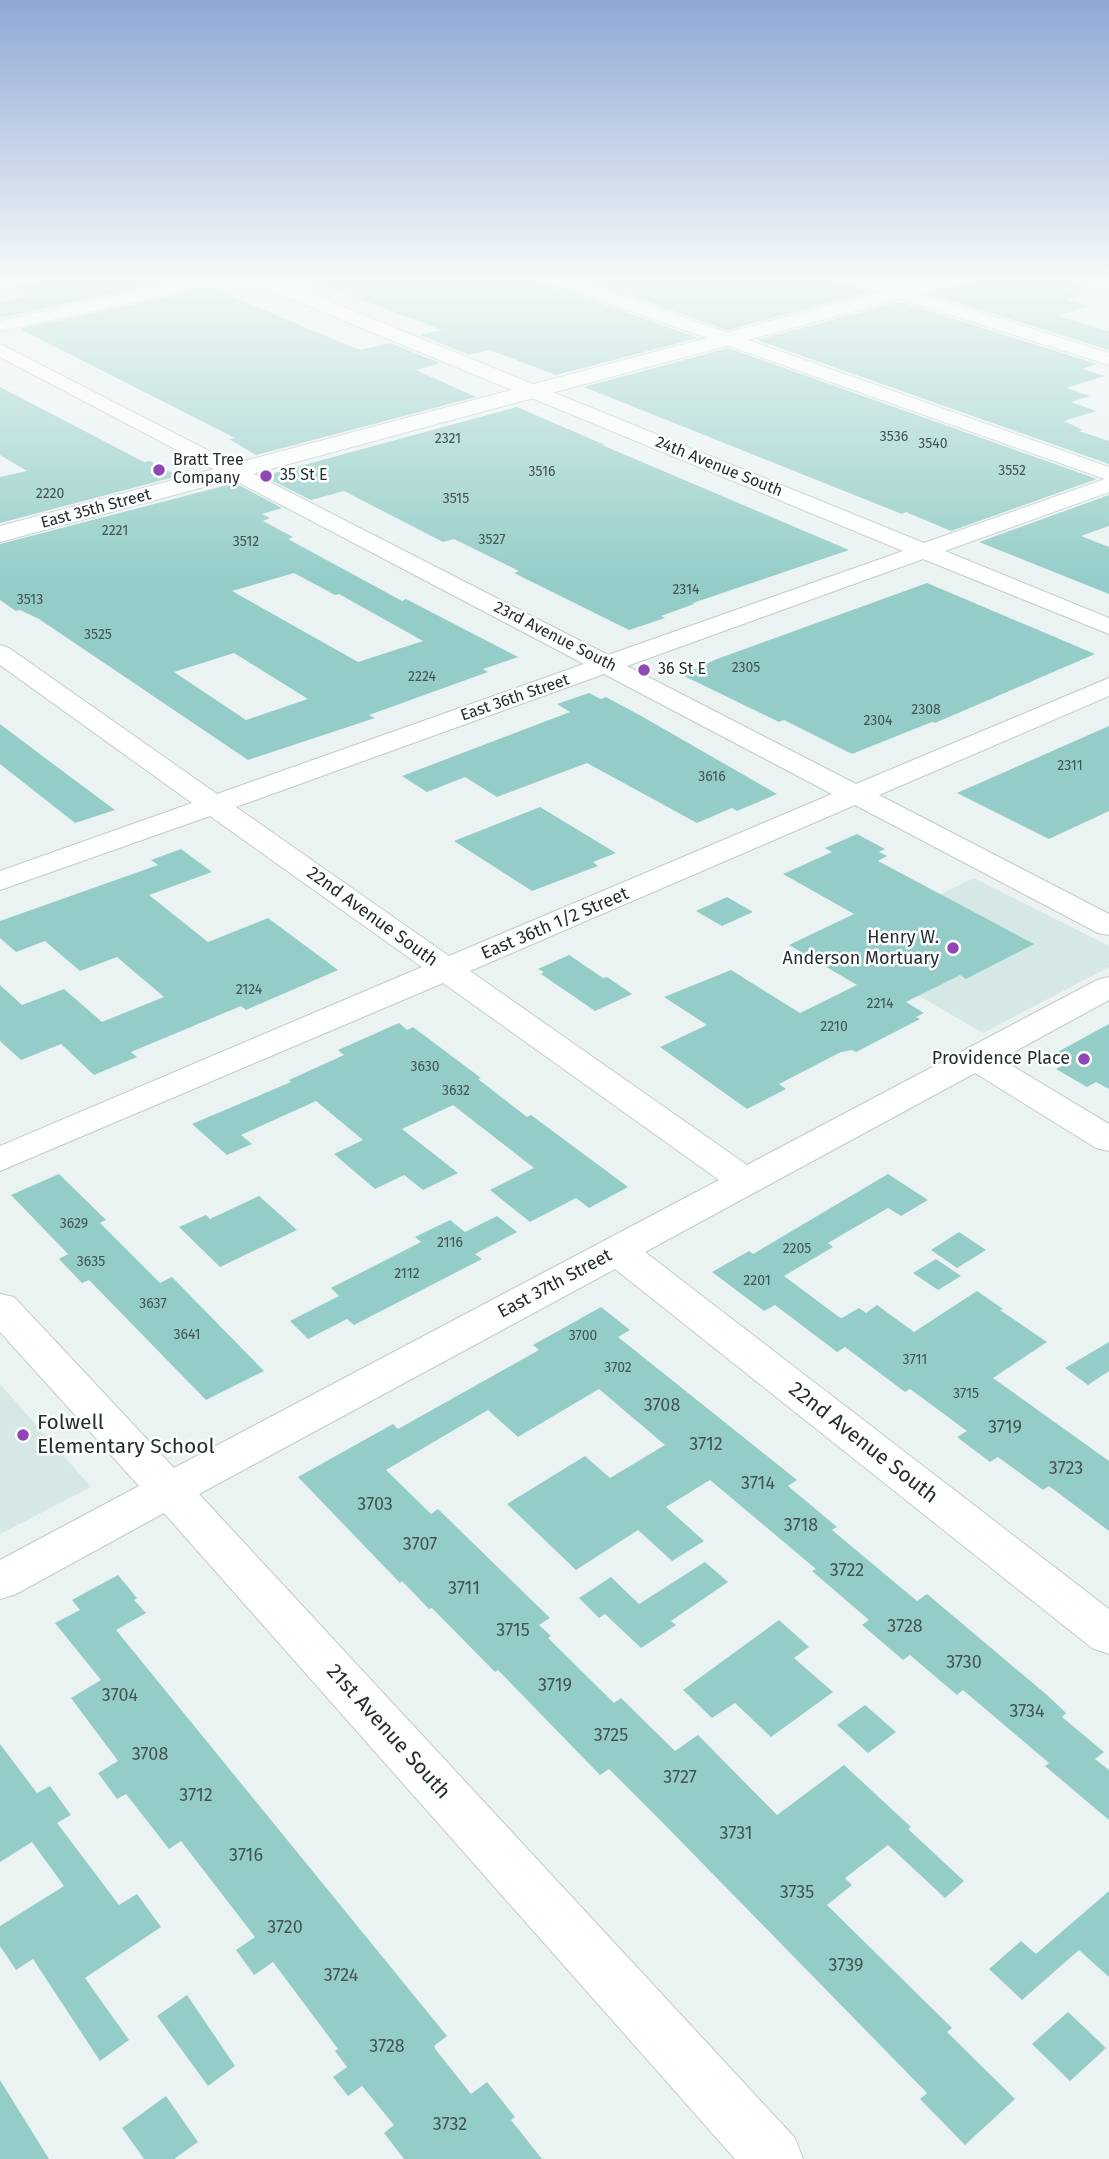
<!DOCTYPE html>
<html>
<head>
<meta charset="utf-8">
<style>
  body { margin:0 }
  canvas { display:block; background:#eaf3f2 }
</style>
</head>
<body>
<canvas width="1109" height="2159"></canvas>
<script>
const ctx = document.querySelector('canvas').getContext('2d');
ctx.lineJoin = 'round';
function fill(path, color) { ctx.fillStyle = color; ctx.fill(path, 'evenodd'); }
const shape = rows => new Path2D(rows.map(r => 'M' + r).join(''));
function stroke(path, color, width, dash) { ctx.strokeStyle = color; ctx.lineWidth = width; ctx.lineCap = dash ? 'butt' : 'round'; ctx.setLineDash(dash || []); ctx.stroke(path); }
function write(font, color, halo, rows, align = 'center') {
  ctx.font = font + ' "Fira Sans",sans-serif'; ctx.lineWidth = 5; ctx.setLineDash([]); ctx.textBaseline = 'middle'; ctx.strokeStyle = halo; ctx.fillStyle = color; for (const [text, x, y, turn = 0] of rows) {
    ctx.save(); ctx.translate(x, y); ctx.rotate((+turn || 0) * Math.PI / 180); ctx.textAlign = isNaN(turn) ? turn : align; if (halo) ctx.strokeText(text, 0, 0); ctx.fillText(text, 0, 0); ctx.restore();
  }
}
fill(shape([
  [974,878,1109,946,1109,967,983,1033,833,946],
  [0,1384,91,1487,0,1534]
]), '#d5e8e6');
fill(shape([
  [59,276,192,276,0,318,0,302,33,295,14,286],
  [306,276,539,276,542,282,698,338,556,375,490,350,469,355,420,335,442,330,306,279],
  [575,276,836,276,839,283,869,292,727,330],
  [974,276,1090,276,1091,284,1068,290,1083,295,1067,300,1089,306,1058,316,1109,331,1109,350,930,294,971,283],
  [211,288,360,350,390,343,440,363,416,370,476,397,256,455,229,439,235,438,20,329],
  [900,302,1097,364,1082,369,1105,376,1066,388,1090,396,1071,402,1096,411,1064,421,1083,430,1079,431,1109,441,1109,464,757,340],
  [728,348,1097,479,951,531,906,512,902,514,584,387],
  [0,387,144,462,150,461,178,476,0,523,0,477,27,471,0,455],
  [517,407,605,445,602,445,849,550,693,603,694,604,661,616,665,618,629,630,514,573,519,571,454,539,443,542,344,491,311,500,263,476],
  [235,483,282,508,262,514,270,518,263,521,293,537,288,539,402,601,406,599,518,657,483,669,488,672,369,715,375,718,248,760,39,619,20,610,16,611,0,600,0,544],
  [294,573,335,595,339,594,423,641,358,662,232,591],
  [234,653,308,699,246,720,174,672],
  [1109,495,1109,526,1081,536,1109,547,1109,594,979,542],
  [927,583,1095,654,935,723,932,722,852,754,784,720,779,722,682,675,717,659],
  [589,693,601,699,606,697,643,717,777,794,737,811,732,808,697,823,587,763,497,797,465,777,427,792,402,776,570,712,557,704],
  [0,724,49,761,115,810,75,823,0,764],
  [1109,726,1109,811,1049,839,957,793],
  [540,807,616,853,593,862,598,866,532,891,454,841],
  [857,834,885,849,879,852,887,856,878,861,1034,944,966,979,960,975,906,1002,924,1013,916,1017,920,1019,856,1052,852,1050,841,1052,779,1084,786,1089,747,1109,660,1047,707,1025,664,997,731,970,800,1013,857,985,789,945,854,914,783,874,832,852,825,848],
  [181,849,212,872,149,895,208,942,268,918,338,970,246,1010,241,1006,131,1052,137,1057,94,1075,61,1044,21,1060,0,1041,0,985,22,1005,64,989,102,1022,164,997,117,957,80,971,45,941,16,952,0,938,0,921,158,865,151,860],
  [727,897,753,912,722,926,696,911],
  [569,955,603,978,607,977,632,994,595,1011,541,974,544,972,538,969],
  [399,1023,407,1030,413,1027,481,1078,478,1079,527,1117,531,1115,628,1187,589,1208,576,1198,530,1222,490,1190,534,1168,453,1105,402,1129,458,1173,423,1190,404,1175,375,1189,334,1154,363,1140,316,1101,241,1135,252,1144,227,1155,192,1124,291,1082,289,1080,344,1055,338,1050],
  [1109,1024,1109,1089,1096,1082,1087,1087,1056,1069,1066,1064,1052,1055],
  [59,1174,106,1220,100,1223,160,1283,172,1277,264,1371,206,1400,89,1280,82,1283,59,1259,68,1254,11,1195],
  [888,1174,928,1200,901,1216,888,1208,828,1243,833,1247,784,1276,839,1317,842,1318,859,1308,866,1313,877,1305,914,1332,977,1291,1003,1309,1000,1310,1047,1342,993,1378,1109,1461,1109,1531,1049,1486,1043,1490,998,1457,990,1462,957,1437,967,1431,910,1389,905,1392,845,1347,837,1352,775,1305,764,1311,712,1272,749,1251,753,1254],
  [259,1196,297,1230,220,1267,179,1227,206,1215,210,1219],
  [497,1216,517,1232,475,1254,482,1259,420,1291,354,1325,347,1319,308,1339,290,1321,339,1296,331,1288,421,1242,415,1237,450,1220,465,1232],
  [959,1232,986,1250,957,1268,931,1250],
  [936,1259,961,1276,938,1290,913,1273],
  [601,1307,630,1330,618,1337,797,1480,788,1486,837,1527,832,1530,917,1601,927,1594,1047,1695,1066,1713,1062,1717,1104,1752,1095,1759,1109,1770,1109,1820,1045,1766,1049,1763,963,1690,957,1695,910,1655,903,1660,862,1625,869,1620,812,1571,816,1569,710,1480,666,1507,704,1541,672,1561,638,1530,576,1570,507,1504,585,1456,610,1478,665,1445,599,1389,518,1437,488,1410,386,1470,431,1514,438,1509,550,1618,539,1625,551,1636,548,1638,614,1703,621,1698,675,1751,698,1735,777,1815,844,1765,911,1827,908,1829,964,1881,945,1898,888,1845,845,1878,852,1885,827,1905,952,2028,947,2032,1015,2099,965,2145,920,2099,927,2093,662,1822,609,1769,600,1775,498,1670,495,1672,432,1608,429,1609,402,1581,400,1583,298,1477,393,1424,398,1429,539,1350,533,1345],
  [1109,1342,1109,1371,1088,1385,1065,1368],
  [705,1562,728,1582,671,1621,676,1625,641,1648,605,1614,599,1618,579,1598,611,1577,639,1604],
  [118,1575,137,1598,134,1600,146,1613,116,1630,447,2036,434,2046,436,2050,471,2094,487,2082,515,2117,511,2120,542,2159,404,2159,384,2133,394,2125,362,2086,348,2096,333,2077,347,2067,335,2051,338,2049,273,1962,254,1975,236,1950,255,1937,181,1841,169,1849,126,1794,117,1799,98,1773,118,1761,71,1698,101,1680,55,1623,80,1610,72,1600],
  [779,1620,809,1647,794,1658,833,1692,771,1737,735,1703,712,1718,683,1690],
  [865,1705,896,1732,868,1753,837,1725],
  [0,1744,37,1793,50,1786,71,1815,57,1823,119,1905,137,1894,161,1927,85,1978,129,2040,100,2061,33,1959,16,1970,0,1946,0,1926,64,1886,32,1842,0,1862],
  [1109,1891,1109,1977,1079,1950,1022,2000,989,1969,1021,1941,1036,1954],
  [187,1995,235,2066,208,2086,157,2016],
  [1068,2012,1106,2048,1070,2081,1032,2044],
  [0,2080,49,2159,0,2159],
  [166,2096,198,2142,174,2159,144,2159,122,2128]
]), '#94cdc8');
const minor = shape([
  [206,276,240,276,232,281,0,331,0,321,206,276],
  [243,276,267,276,924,543,1105,479,543,280,541,276,566,276,1109,467,1109,492,945,551,1109,618,1109,634,923,559,627,666,856,784,1109,678,1109,696,879,795,1109,914,1109,935,1098,933,855,805,470,971,747,1165,1097,980,1109,977,1109,1000,1001,1059,1109,1124,1109,1151,1096,1148,975,1073,645,1252,1109,1609,1109,1654,1092,1648,615,1269,199,1494,795,2138,803,2159,735,2159,164,1513,16,1594,0,1599,0,1560,139,1486,0,1332,0,1294,14,1297,174,1468,719,1180,443,983,0,1171,0,1146,422,967,210,816,0,890,0,871,192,803,0,665,0,645,9,648,217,794,584,664,0,357,0,344,608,655,903,551,245,280,243,276],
  [604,674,832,794,449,956,236,807,604,674],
  [838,276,865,276,1109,353,1109,365,840,280,838,276]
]);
const tertiary = shape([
  [940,276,972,276,970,280,0,542,0,526,940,276]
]);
stroke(minor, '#c3cbca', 2);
stroke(tertiary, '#c3cbca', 2);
fill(minor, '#fff');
fill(tertiary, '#fff');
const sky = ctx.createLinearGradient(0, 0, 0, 579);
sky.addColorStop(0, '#90a8d6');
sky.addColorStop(0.48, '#f6faf9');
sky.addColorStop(1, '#f6faf900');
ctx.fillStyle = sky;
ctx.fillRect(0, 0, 1109, 579);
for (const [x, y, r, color] of [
  [159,470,7,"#9146b8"],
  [266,476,7,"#9146b8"],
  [644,670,7,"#9146b8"],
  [953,948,7,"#9146b8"],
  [1084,1059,7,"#9146b8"],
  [23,1435,7,"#9146b8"]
]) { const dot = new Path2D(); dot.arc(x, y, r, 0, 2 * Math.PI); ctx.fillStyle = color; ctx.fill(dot); stroke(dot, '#fcffff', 2.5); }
write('14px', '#445453', null, [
  ["3536",894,437],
  ["2321",448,439],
  ["3540",933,444],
  ["3552",1012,471],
  ["3516",542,472],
  ["2220",50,494],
  ["3515",456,499],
  ["2221",115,531],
  ["3527",492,540],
  ["3512",246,542],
  ["2314",686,590],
  ["3513",30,600],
  ["3525",98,635],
  ["2305",746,668],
  ["2224",422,677],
  ["2308",926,710],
  ["2304",878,721],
  ["2311",1070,766],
  ["3616",712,777],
  ["2124",249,990],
  ["2214",880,1004],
  ["2210",834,1027],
  ["3630",425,1067],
  ["3632",456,1091],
  ["3629",74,1224],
  ["2116",450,1243],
  ["2205",797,1249],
  ["3635",91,1262],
  ["2112",407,1274],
  ["2201",757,1281],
  ["3637",153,1304],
  ["3641",187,1335],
  ["3700",583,1336],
  ["3711",915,1360],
  ["3702",618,1368],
  ["3715",966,1394]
]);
write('16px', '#292c2c', '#fcffff', [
  ["Bratt Tree",173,461],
  ["Company",173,479],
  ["35 St E",280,476],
  ["36 St E",658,670]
], 'left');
write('16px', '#292c2c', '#fcffff', [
  ["24th Avenue South",719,467,22],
  ["East 35th Street",96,509,-15],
  ["23rd Avenue South",555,637,27],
  ["East 36th Street",515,698,-19]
]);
write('18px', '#292c2c', '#fcffff', [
  ["22nd Avenue South",372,917,36],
  ["East 36th 1/2 Street",555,924,-23],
  ["East 37th Street",555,1284,-28]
]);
write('18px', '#292c2c', '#fcffff', [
  ["Henry W.",939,938],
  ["Anderson Mortuary",939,959],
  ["Providence Place",1070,1059]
], 'right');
write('18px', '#445453', null, [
  ["3708",662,1406],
  ["3719",1005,1428],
  ["3712",706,1445],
  ["3723",1066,1469],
  ["3714",758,1484],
  ["3703",375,1505],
  ["3718",801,1526],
  ["3707",420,1545],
  ["3722",847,1571],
  ["3711",464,1589],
  ["3728",905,1627],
  ["3715",513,1631],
  ["3730",964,1663],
  ["3719",555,1686],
  ["3704",120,1696],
  ["3734",1027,1712],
  ["3725",611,1736],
  ["3708",150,1755],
  ["3727",680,1778],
  ["3712",196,1796],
  ["3731",736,1834],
  ["3716",246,1856],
  ["3735",797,1893],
  ["3720",285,1928],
  ["3739",846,1966],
  ["3724",341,1976],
  ["3728",387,2047],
  ["3732",450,2125]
]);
write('21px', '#292c2c', '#fcffff', [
  ["Folwell",37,1423],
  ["Elementary School",37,1447]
], 'left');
write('21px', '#292c2c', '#fcffff', [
  ["22nd Avenue South",863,1443,38],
  ["21st Avenue South",388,1732,48]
]);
</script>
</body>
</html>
